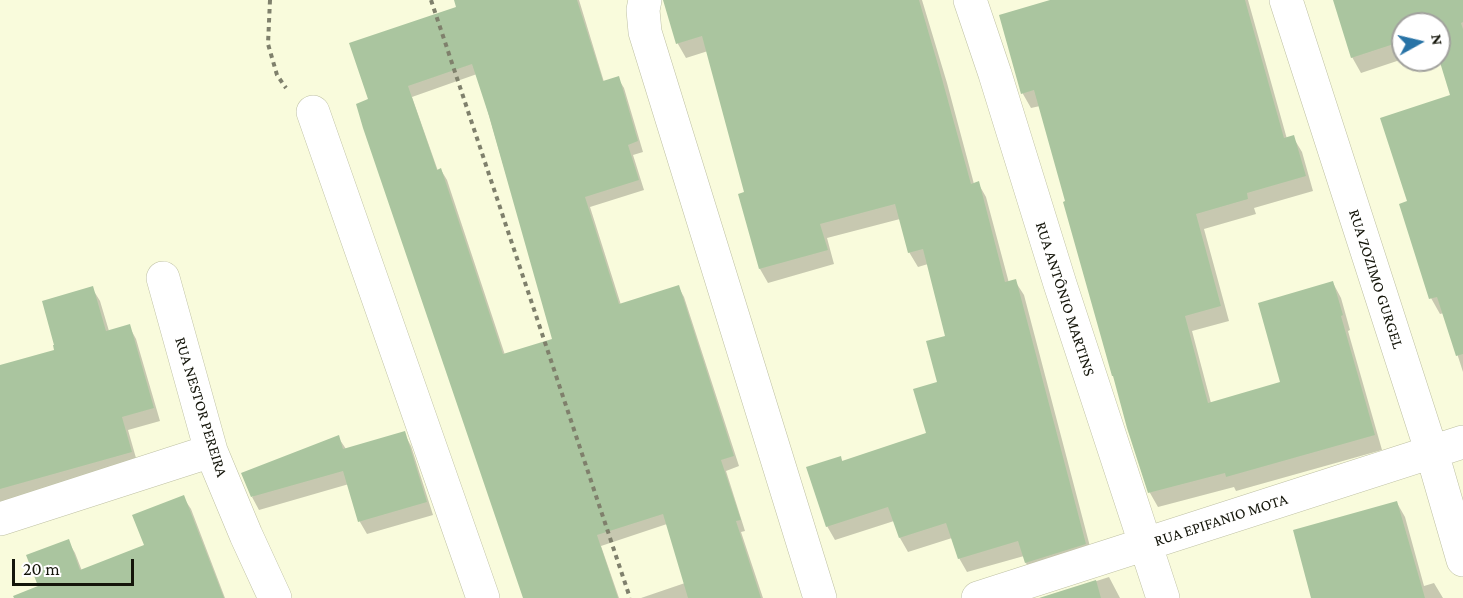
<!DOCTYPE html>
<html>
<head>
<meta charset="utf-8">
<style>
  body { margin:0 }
  #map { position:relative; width:1463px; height:598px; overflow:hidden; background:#f9fbdc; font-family:"Crimson Pro",serif }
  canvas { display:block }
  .north { position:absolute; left:1391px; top:12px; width:60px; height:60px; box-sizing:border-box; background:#fff; border:2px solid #a1a19d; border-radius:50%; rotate:82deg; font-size:16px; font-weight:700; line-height:24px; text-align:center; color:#14150a }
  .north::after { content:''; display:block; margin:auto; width:21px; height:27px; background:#2873a6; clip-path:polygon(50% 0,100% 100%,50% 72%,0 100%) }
  .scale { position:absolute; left:12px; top:559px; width:122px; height:27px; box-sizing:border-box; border:3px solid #14150a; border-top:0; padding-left:8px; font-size:18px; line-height:21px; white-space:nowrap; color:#14150a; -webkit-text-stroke:4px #fff; paint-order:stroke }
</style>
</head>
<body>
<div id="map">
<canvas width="1463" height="598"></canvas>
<div class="north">N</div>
<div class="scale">20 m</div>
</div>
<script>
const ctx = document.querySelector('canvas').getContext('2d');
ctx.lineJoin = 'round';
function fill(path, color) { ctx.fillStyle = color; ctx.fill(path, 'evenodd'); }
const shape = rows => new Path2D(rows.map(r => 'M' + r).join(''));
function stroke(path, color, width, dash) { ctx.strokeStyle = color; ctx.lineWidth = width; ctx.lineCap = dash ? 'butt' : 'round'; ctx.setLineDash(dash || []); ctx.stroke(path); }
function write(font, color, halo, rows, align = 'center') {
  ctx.font = font + ' "Crimson Pro",serif'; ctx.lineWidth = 5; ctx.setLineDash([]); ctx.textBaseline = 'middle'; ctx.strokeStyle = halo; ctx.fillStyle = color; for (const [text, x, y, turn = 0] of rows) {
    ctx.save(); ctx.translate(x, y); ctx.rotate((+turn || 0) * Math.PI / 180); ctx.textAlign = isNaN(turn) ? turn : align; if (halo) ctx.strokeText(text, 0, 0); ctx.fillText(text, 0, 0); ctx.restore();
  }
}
fill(shape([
  [458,0,579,0,604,82,618,78,624,88,643,152,633,155,644,190,590,207,621,305,678,286,684,297,739,466,726,471,745,531,741,532,763,598,641,598,685,583,667,524,601,546,619,598,524,598,370,100,458,8],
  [477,74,554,340,505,355,447,180,441,170,438,171,412,97],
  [665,0,922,0,947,83,974,184,978,183,986,197,1009,283,1015,281,1024,295,1093,558,1034,577,1026,563,1024,556,967,572,959,558,952,538,908,552,900,538,894,521,835,540,827,526,840,457,843,462,927,434,939,384,947,337,928,264,918,267,909,252,900,219,827,238,834,264,768,283,760,269,740,195,746,193,708,51,686,58,678,44],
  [1055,0,1248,0,1287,139,1293,137,1302,152,1313,191,1254,208,1256,214,1204,229,1229,321,1192,331,1211,403,1281,383,1333,283,1341,298,1350,330,1348,331,1382,450,1236,491,1234,487,1158,507,1150,493,1128,427,1040,106,1031,108,1023,94,1000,16],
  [1334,0,1457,0,1463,20,1463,372,1444,313,1440,314,1431,298,1409,202,1452,96,1439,54,1439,24,1403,24,1403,59,1361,73,1352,57],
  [92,288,100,301,109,331,129,326,136,339,160,421,128,430,138,465,0,510,0,367,56,351],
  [404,433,411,446,433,515,367,534,360,522,349,484,259,510,252,497,338,437,346,449],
  [183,497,191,509,225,598,46,598,68,541,75,553,82,571,146,546],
  [1397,503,1405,517,1424,586,1434,583,1443,598,1337,598],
  [1109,577,1120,598,1044,598]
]), '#0003');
fill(shape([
  [454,0,577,0,603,81,619,76,638,141,628,145,639,180,585,197,619,304,679,285,734,456,721,460,741,520,736,521,761,598,688,598,663,514,597,535,618,598,523,598,363,128,356,104,368,99,349,43,456,7],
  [472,64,489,116,552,339,503,354,441,168,437,170,408,86],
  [663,0,919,0,939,68,971,184,979,181,1005,282,1016,279,1086,544,1025,563,1018,541,958,559,946,523,899,538,888,507,826,527,806,467,841,456,842,461,926,433,913,389,937,382,926,341,945,336,923,249,908,253,895,204,820,224,828,250,759,269,738,194,744,192,702,36,676,44],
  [1050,0,1245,0,1284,138,1294,135,1306,176,1247,193,1248,199,1196,214,1221,306,1185,316,1208,403,1280,382,1258,303,1333,281,1343,315,1341,316,1375,435,1226,477,1225,473,1148,493,1127,428,1113,376,1112,376,1063,202,1065,201,1034,90,1021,94,999,15],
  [1333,0,1463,0,1463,22,1461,23,1463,29,1463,354,1456,356,1437,297,1429,299,1399,204,1407,201,1380,118,1450,95,1439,59,1439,24,1403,24,1403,41,1351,58],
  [93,286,106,331,130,324,154,408,122,417,132,452,0,489,0,365,54,350,53,345,54,345,42,301],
  [405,431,427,502,358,522,343,471,251,497,241,473,339,435,343,449],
  [184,495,224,598,14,598,13,596,38,586,26,555,69,539,80,570,144,545,132,515],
  [1397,501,1425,598,1311,598,1293,530],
  [1096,580,1101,598,1039,598]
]), '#aac59f');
const minor = shape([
  [645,0,643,10,645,32,820,598],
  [970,0,995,74,1060,284,1163,598],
  [1286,0,1432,453,1463,560],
  [313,112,483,598],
  [163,278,211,451,246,535,275,598],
  [0,519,211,451],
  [978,598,1463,442]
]);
stroke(minor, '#bec0a3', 34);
stroke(shape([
  [270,0,268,44,277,75,286,88],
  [431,0,630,598]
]), '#7f806c', 4, [4.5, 4.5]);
stroke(minor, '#fff', 33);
write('16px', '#14150a', '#fff', [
  ["RUA ZOZIMO GURGEL",1376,279,72],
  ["RUA ANTÔNIO MARTINS",1065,299,72],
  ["RUA NESTOR PEREIRA",201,407,73],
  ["RUA EPIFANIO MOTA",1221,520,-18]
]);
</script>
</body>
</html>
